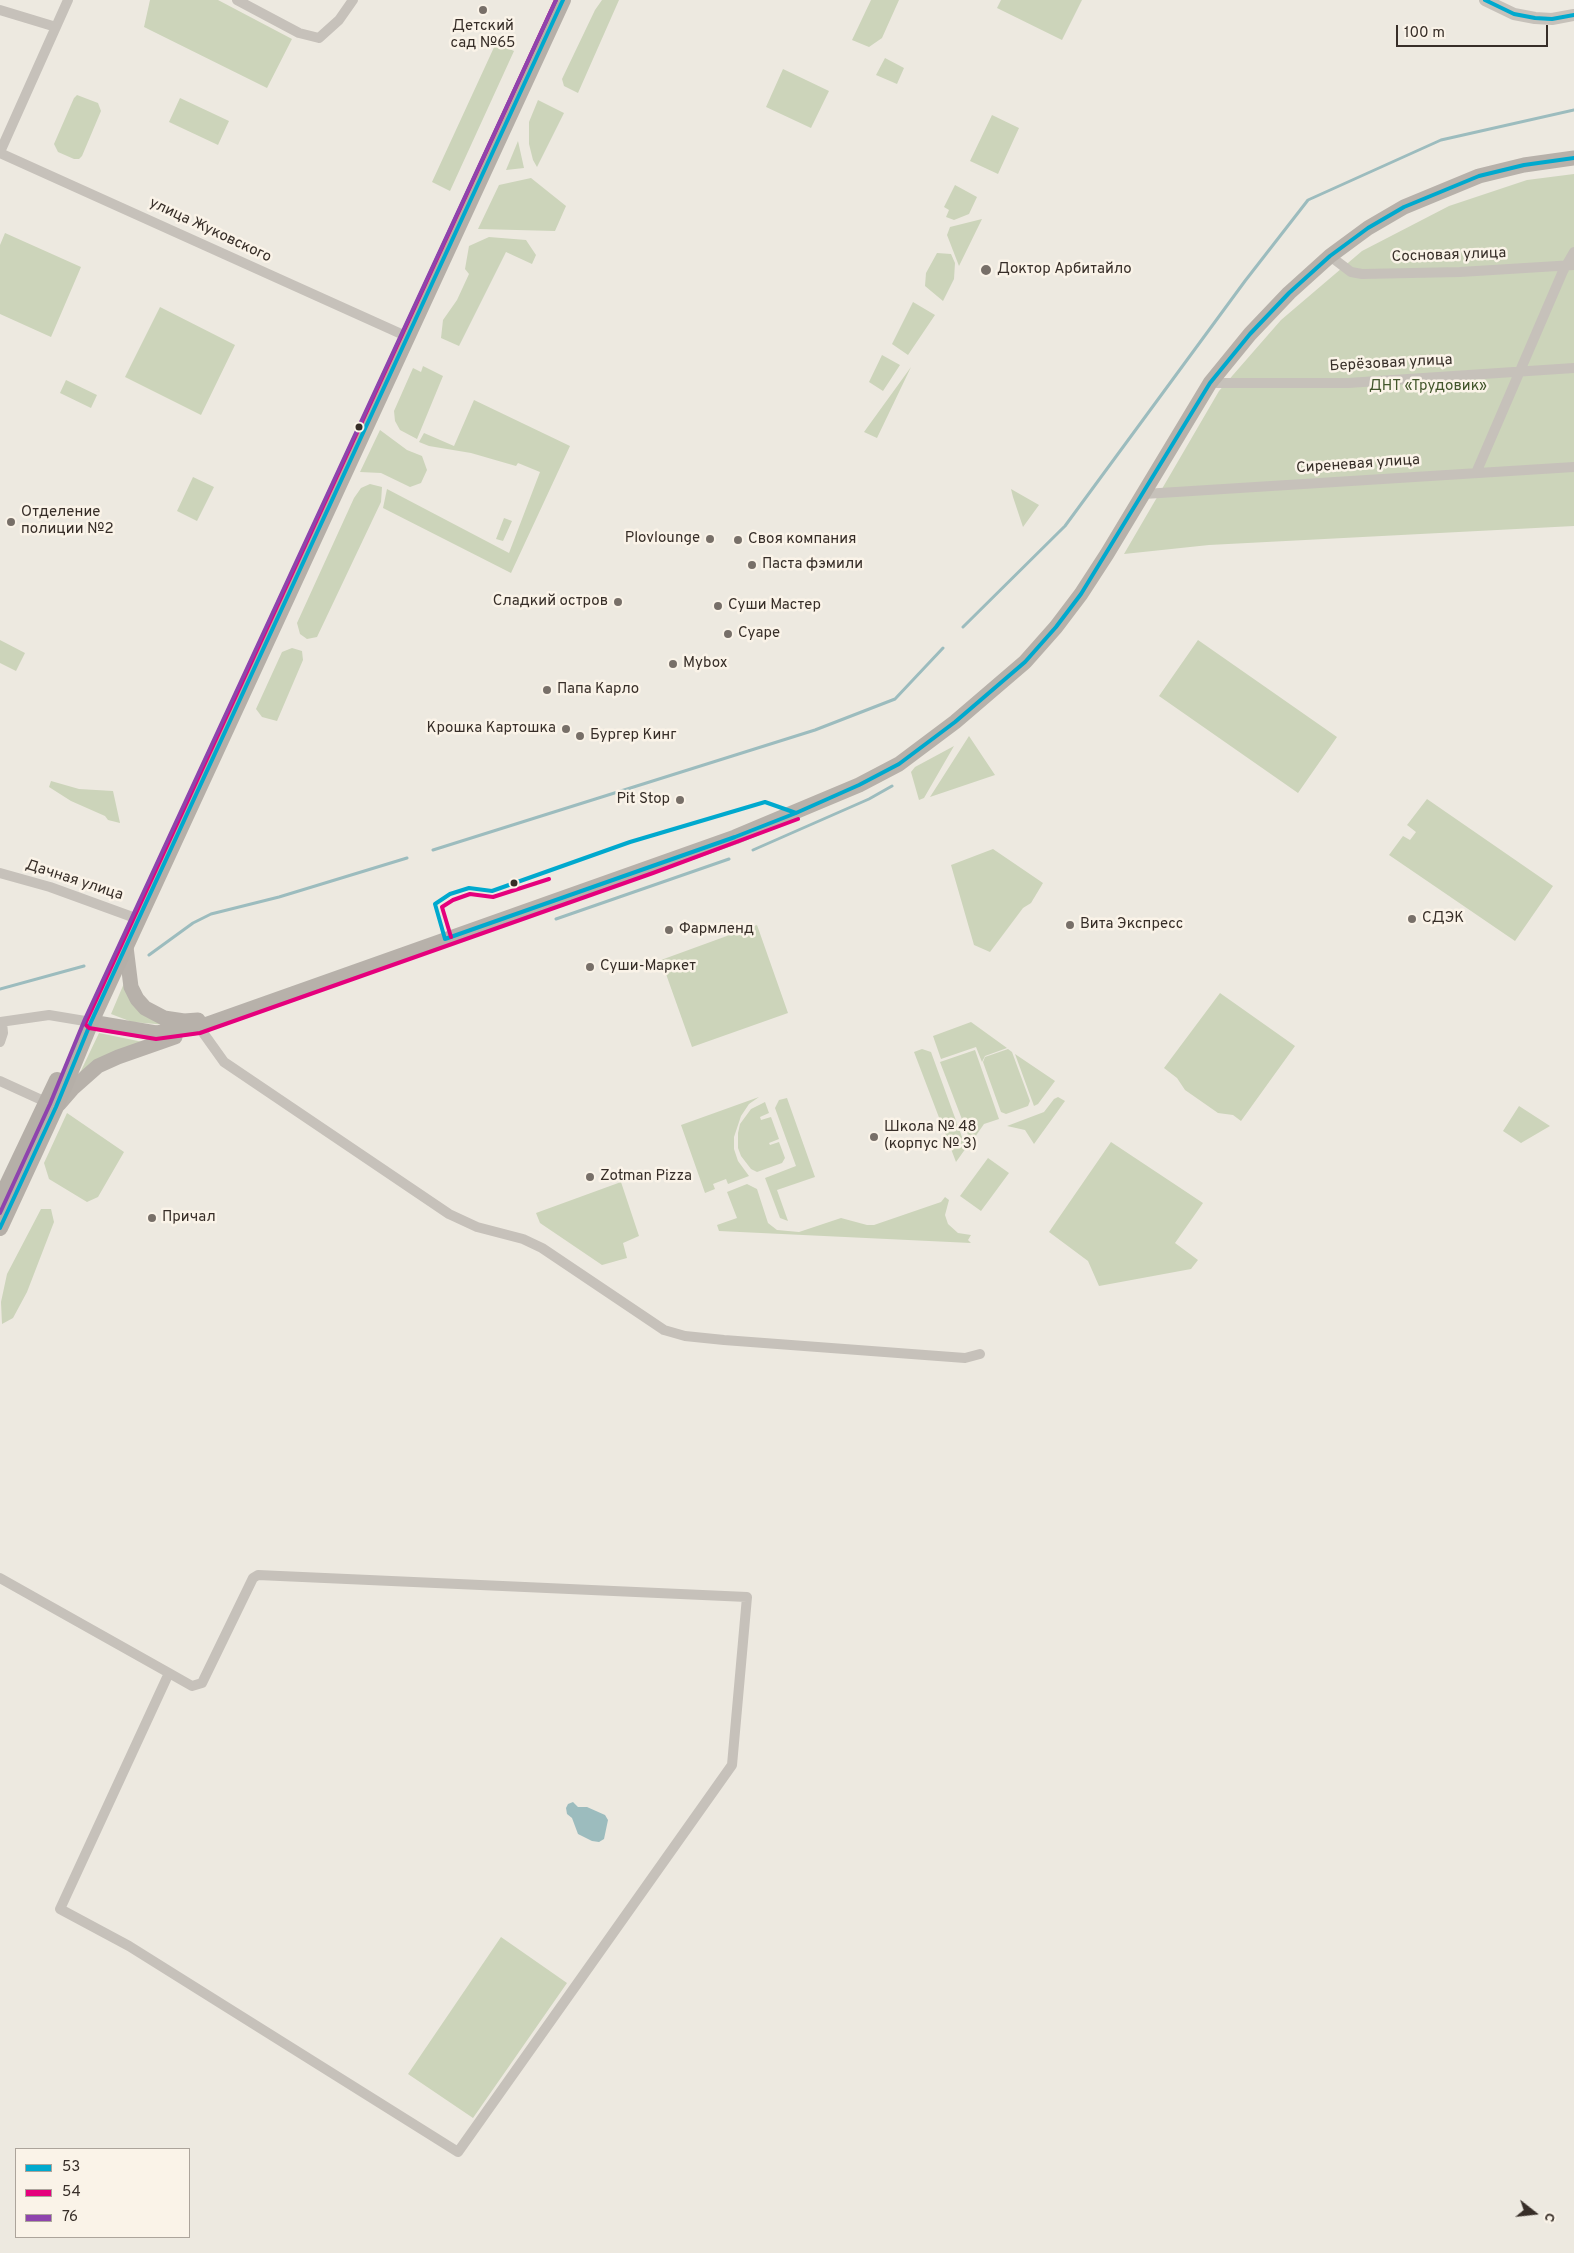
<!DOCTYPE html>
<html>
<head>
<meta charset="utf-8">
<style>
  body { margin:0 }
  #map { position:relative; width:1574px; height:2253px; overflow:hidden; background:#ede9e0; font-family:Overpass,sans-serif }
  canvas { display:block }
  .legend { position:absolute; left:15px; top:2148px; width:175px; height:90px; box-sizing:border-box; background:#faf3e8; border:1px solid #aca49b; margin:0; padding:6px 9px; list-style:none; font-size:15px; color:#372e28 }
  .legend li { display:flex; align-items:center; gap:10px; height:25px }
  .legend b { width:25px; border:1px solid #aca49b }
  .north { position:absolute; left:1509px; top:2188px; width:50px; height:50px; -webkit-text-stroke:4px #faf3e8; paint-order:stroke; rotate:106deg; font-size:14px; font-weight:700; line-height:20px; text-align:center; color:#372e28 }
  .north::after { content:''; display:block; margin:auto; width:18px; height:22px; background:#372e28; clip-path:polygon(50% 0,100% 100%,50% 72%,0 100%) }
  .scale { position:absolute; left:1396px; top:25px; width:152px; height:22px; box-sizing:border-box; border:2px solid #372e28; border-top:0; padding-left:6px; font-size:15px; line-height:18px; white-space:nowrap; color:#372e28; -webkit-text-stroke:4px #faf3e8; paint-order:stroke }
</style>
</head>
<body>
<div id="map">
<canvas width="1574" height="2253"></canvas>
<ul class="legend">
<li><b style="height:6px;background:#00a9ce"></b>53</li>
<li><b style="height:6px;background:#e5007d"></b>54</li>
<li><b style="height:6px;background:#8e44ad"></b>76</li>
</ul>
<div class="north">С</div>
<div class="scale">100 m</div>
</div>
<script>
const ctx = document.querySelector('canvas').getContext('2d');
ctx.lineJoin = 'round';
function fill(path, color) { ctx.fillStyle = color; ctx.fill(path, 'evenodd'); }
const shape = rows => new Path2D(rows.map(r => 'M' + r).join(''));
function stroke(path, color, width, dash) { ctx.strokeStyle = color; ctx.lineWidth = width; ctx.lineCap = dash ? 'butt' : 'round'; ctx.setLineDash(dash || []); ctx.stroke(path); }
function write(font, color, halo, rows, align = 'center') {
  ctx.font = font + ' Overpass,sans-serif'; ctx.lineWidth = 5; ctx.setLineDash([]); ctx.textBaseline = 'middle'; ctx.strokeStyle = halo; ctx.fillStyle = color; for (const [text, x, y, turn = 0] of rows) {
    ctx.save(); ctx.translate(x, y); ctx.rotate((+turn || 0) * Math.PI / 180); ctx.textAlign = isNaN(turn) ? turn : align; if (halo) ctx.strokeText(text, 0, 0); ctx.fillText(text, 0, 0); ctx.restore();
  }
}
fill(shape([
  [150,0,218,0,292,39,267,88,144,27],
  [602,0,619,0,578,93,564,86,562,79,595,10],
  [871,0,899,0,882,38,869,47,852,40],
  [1001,0,1082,0,1062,40,997,8],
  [496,43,514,51,450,191,432,182],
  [885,58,904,68,897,84,876,75],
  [783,69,829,91,811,128,766,107],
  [77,95,98,103,101,111,82,156,79,159,74,159,58,152,54,144,74,98],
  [180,98,229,121,218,145,169,122],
  [538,100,564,113,537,167,533,160,529,144,529,122],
  [992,115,1019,128,998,174,970,161],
  [518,141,524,168,506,170],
  [1574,174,1574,526,1209,545,1124,554,1219,391,1281,320,1362,251,1449,206,1527,180],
  [531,178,566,206,555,231,478,229,499,185],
  [955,185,977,197,969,214,954,220,946,217,949,210,944,207],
  [982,219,959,266,947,235,950,227],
  [5,233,81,267,51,337,0,314,0,245],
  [489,237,526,240,536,255,532,264,506,252,459,346,441,338,443,320,457,300,469,274,465,269,469,246],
  [937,253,951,254,955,263,954,279,943,301,925,286,926,273],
  [913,302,935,315,908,355,892,344],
  [160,307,235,345,201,415,125,377],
  [882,355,900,365,883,391,869,382],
  [423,366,443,376,417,439,400,430,395,421,394,411,413,368,421,372],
  [911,367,877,438,864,432],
  [66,380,97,395,91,408,60,393],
  [474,400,570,446,511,573,383,508,387,489,509,553,540,472,518,463,516,466,471,453,429,446,419,442,424,433,454,446],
  [380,430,407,450,422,456,427,470,421,483,410,487,381,473,360,472],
  [193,477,214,487,197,521,177,511],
  [370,484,382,487,381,502,317,637,307,639,300,634,297,623,354,498,361,488],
  [1011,489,1039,505,1023,527,1013,497],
  [504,518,512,521,503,541,496,539],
  [0,640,25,653,16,671,0,663],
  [1198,640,1337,737,1298,793,1159,696],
  [292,648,302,651,303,660,277,721,262,717,256,709,282,652],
  [969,736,995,775,930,797],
  [954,746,924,798,919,800,911,772,915,767],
  [51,781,79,789,113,791,120,823,108,820,105,816,71,801,49,787],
  [1427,799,1553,886,1515,941,1389,855,1403,836,1410,840,1416,832,1407,825],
  [993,849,1043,883,1031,903,1023,908,990,952,974,945,951,865],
  [757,925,788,1013,692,1047,661,960],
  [125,981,168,1025,132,1022,111,1014],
  [1220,993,1295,1046,1241,1121,1233,1115,1218,1113,1185,1090,1177,1078,1164,1068],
  [971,1022,1007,1048,985,1056,982,1062,976,1047,941,1059,933,1036],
  [99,1033,143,1042,78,1077],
  [922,1049,931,1052,966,1148,956,1162,914,1052],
  [1008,1049,1012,1052,1030,1101,1028,1106,1006,1114,1001,1112,983,1062,985,1057],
  [975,1050,999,1119,984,1124,975,1137,968,1135,940,1062],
  [1015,1054,1055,1081,1038,1104,1034,1106],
  [759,1097,749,1104,741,1116,734,1137,734,1149,738,1161,749,1176,728,1184,726,1179,713,1184,715,1189,705,1193,681,1125],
  [1058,1097,1065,1101,1034,1144,1025,1130,1007,1126,1044,1112,1054,1099],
  [787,1098,815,1177,777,1190,788,1221,780,1218,765,1178,796,1166,775,1108,779,1100],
  [765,1102,769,1113,760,1117,761,1120,771,1117,779,1139,769,1143,770,1145,779,1142,785,1158,782,1163,757,1172,751,1169,741,1156,738,1148,738,1133,740,1124,751,1109],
  [1519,1106,1550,1126,1521,1143,1503,1131],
  [67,1113,124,1152,98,1197,87,1202,49,1179,44,1163],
  [1111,1142,1203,1203,1175,1243,1198,1260,1191,1269,1099,1286,1088,1261,1049,1232],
  [988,1158,1009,1173,981,1211,960,1196],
  [621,1182,639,1236,623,1243,627,1258,602,1265,540,1223,536,1213],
  [747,1184,757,1189,768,1223,777,1230,799,1232,841,1218,867,1225,874,1225,941,1202,945,1197,949,1200,945,1215,948,1224,958,1233,971,1235,968,1240,971,1243,719,1231,717,1225,737,1218,727,1192],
  [41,1209,51,1209,54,1222,27,1292,13,1318,2,1324,1,1302,7,1274],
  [501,1937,567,1983,473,2118,408,2074]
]), '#ccd4ba');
fill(shape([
  [573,1802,578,1807,587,1807,605,1815,608,1820,604,1839,599,1842,592,1841,578,1834,572,1818,567,1814,566,1808,568,1804]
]), '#9cbcbe');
stroke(shape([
  [963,627,1065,526,1245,281,1308,200,1441,140,1574,110],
  [433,850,815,730,895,699,943,648],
  [753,850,869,799,892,786],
  [556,919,729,859],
  [149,955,193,923,211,914,279,897,407,858],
  [0,989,84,966]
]), '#9cbcbe', 3);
stroke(shape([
  [237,0,299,33,319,38,339,20,353,0],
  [0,10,56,27],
  [0,152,68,0],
  [0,153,408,337],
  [1330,256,1351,272,1362,274,1460,272,1574,265],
  [1210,383,1348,383,1574,368],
  [1476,473,1563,271,1574,252],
  [1144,494,1574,467],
  [0,873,50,887,138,919],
  [0,1022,49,1015,91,1022],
  [199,1027,224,1062,449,1214,477,1227,523,1239,542,1248,664,1330,685,1336,724,1340,965,1358,980,1354],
  [0,1042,3,1033,2,1022],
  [0,1081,46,1102],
  [0,1578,169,1673,192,1686,202,1683,253,1578,258,1575,747,1597,732,1765,458,2152,129,1946,60,1909,169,1673]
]), '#c6c1ba', 10);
stroke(shape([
  [1485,0,1514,14,1535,18,1552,19,1574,15]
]), '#c6c1ba', 12);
stroke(shape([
  [126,947,131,987,137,999,145,1008,164,1018,184,1021,198,1020],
  [91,1022,156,1033,199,1027,735,837,859,785,899,764,955,722,1025,662,1056,627,1081,594,1107,554,1210,383,1250,334,1289,293,1330,256,1368,228,1404,207,1479,176,1524,165,1574,158],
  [59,1104,72,1089,98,1066,118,1057,175,1037]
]), '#b7b1aa', 15);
stroke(shape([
  [0,1200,57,1080],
  [0,1228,56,1107,91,1022,563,0]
]), '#b5afa8', 16);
stroke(shape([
  [1485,0,1514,14,1535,18,1552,19,1574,15],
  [765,802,796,813,735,837,445,939,435,904,450,894,469,888,492,891,630,842,765,802],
  [796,813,859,785,899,764,955,722,1025,662,1056,627,1081,594,1210,383,1250,334,1289,293,1330,256,1368,228,1404,207,1479,176,1524,165,1574,158],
  [0,1228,56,1107,91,1022,563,0]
]), '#00a9ce', 4);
stroke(shape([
  [556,0,85,1024,89,1028,156,1039,200,1033,653,873,798,819],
  [451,937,442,907,453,900,470,894,493,897,549,879]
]), '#e5007d', 4);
stroke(shape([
  [0,1213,50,1104,85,1019,556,0]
]), '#8e44ad', 4);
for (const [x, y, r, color] of [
  [483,10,5,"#776f68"],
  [986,270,6,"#776f68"],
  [359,427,4.5,"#372e28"],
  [11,522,5,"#776f68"],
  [710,539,5,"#776f68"],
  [738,540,5,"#776f68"],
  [752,565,5,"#776f68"],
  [618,602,5,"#776f68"],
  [718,606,5,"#776f68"],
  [728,634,5,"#776f68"],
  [673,664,5,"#776f68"],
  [547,690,5,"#776f68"],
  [566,729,5,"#776f68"],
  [580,736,5,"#776f68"],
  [680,800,5,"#776f68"],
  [514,883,4.5,"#372e28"],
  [1412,919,5,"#776f68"],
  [1070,925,5,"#776f68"],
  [669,930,5,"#776f68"],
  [590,967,5,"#776f68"],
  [874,1137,5,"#776f68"],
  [590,1177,5,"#776f68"],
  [152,1218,5,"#776f68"]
]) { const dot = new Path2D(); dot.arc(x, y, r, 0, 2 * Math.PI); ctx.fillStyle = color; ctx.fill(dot); stroke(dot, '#faf3e8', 2); }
write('15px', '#372e28', '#faf3e8', [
  ["Детский",483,27,"center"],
  ["сад №65",483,44,"center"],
  ["Доктор Арбитайло",997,270],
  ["Отделение",21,513],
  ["полиции №2",21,530],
  ["Plovlounge",700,539,"right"],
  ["Своя компания",748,540],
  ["Паста фэмили",762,565],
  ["Сладкий остров",608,602,"right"],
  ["Суши Мастер",728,606],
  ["Суаре",738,634],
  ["Mybox",683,664],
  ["Папа Карло",557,690],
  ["Крошка Картошка",556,729,"right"],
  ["Бургер Кинг",590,736],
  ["Pit Stop",670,800,"right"],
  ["СДЭК",1422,919],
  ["Вита Экспресс",1080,925],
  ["Фармленд",679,930],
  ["Суши-Маркет",600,967],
  ["Школа № 48",884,1128],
  ["(корпус № 3)",884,1145],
  ["Zotman Pizza",600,1177],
  ["Причал",162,1218]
], 'left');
write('15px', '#372e28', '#faf3e8', [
  ["улица Жуковского",210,231,25],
  ["Сосновая улица",1449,256,-2],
  ["Берёзовая улица",1391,364,-3],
  ["Сиреневая улица",1358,465,-4],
  ["Дачная улица",74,881,18]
]);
write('15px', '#42562b', '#faf3e8', [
  ["ДНТ «Трудовик»",1428,387]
]);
</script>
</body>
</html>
